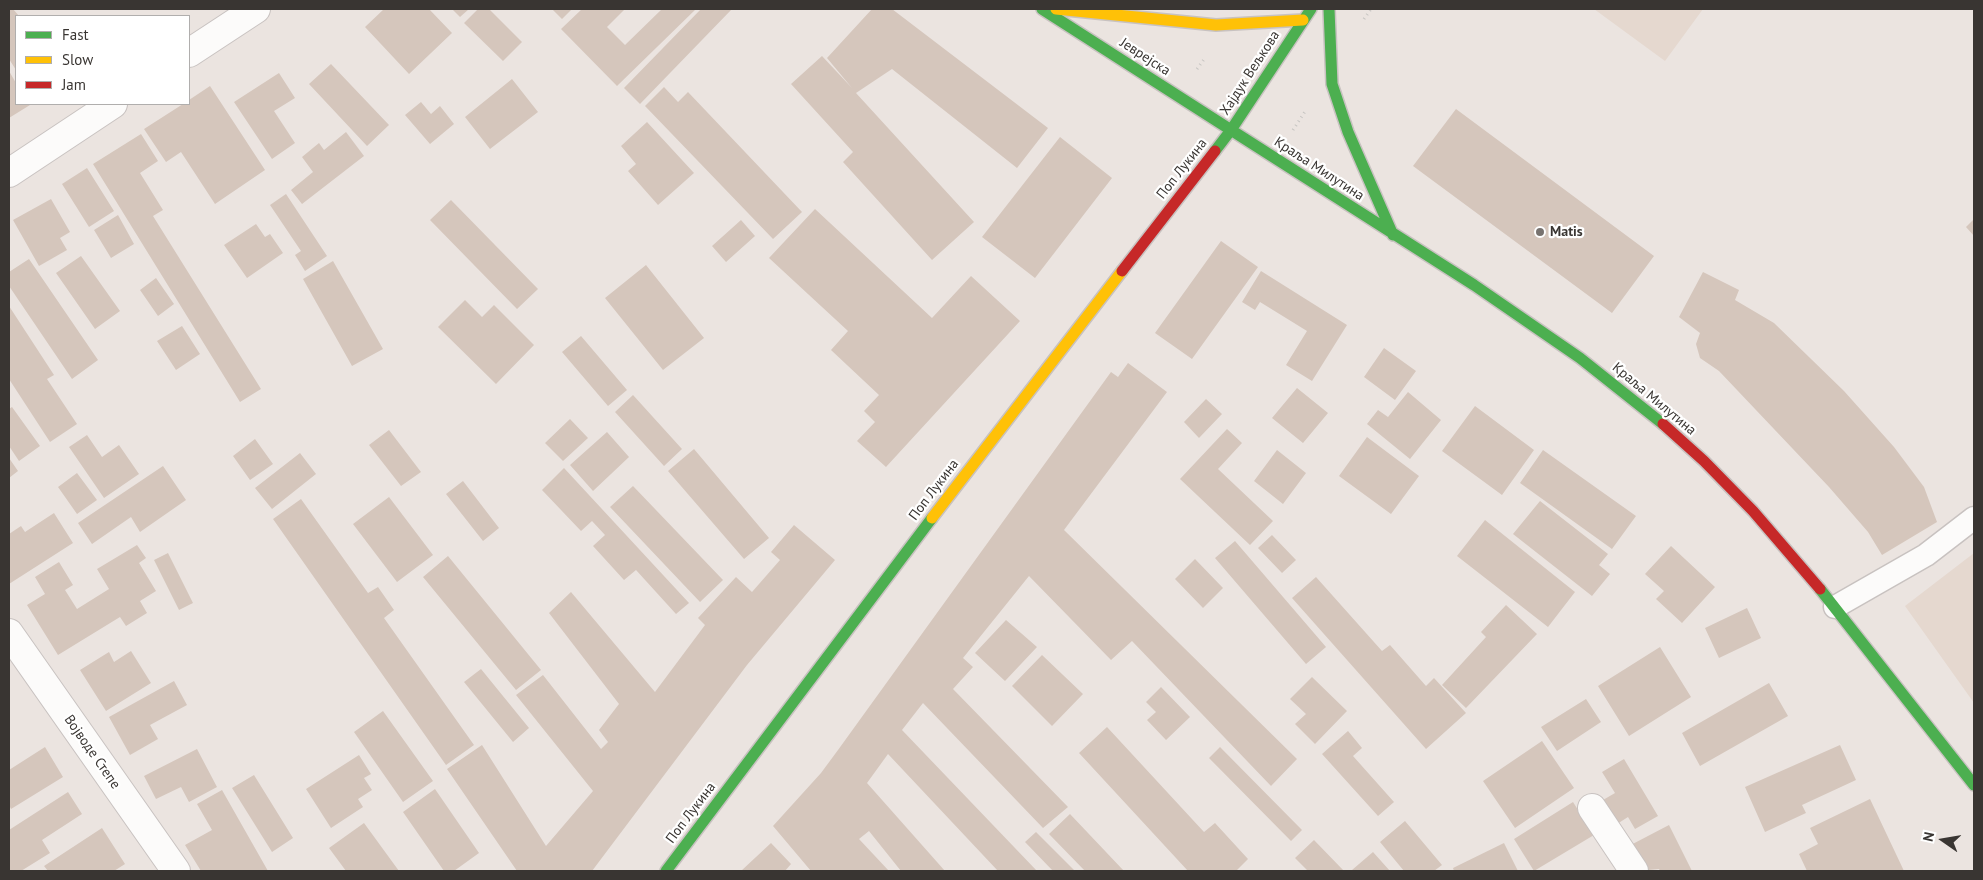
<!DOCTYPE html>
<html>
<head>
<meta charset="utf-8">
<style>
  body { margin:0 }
  #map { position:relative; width:1983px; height:880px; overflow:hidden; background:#ebe4e0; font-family:"PT Sans",sans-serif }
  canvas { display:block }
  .frame { position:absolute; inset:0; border:10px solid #393532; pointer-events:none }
  .legend { position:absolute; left:15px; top:15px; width:175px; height:90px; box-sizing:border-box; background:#fff; border:1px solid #b0aead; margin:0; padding:6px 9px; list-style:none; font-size:15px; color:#393532 }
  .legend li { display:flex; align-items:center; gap:10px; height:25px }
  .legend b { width:25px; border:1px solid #b0aead }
  .north { position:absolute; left:1918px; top:815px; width:50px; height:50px; -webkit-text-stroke:4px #fff; paint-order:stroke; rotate:283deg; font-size:14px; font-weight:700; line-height:20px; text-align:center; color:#393532 }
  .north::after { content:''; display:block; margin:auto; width:18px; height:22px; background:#393532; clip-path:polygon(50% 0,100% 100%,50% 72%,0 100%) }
</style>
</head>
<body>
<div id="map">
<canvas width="1983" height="880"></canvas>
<div class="frame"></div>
<ul class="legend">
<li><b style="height:6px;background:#4caf50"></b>Fast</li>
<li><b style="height:6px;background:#ffc107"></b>Slow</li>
<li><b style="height:6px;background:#c62828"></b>Jam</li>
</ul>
<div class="north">N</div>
</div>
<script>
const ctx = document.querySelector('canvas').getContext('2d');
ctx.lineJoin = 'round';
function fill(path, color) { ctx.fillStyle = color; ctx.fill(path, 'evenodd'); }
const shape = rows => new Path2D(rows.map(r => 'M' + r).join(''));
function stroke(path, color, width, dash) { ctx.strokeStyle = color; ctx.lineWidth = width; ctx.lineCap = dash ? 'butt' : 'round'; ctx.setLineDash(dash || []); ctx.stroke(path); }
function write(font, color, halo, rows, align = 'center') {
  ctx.font = font + ' "PT Sans",sans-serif'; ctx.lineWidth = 4.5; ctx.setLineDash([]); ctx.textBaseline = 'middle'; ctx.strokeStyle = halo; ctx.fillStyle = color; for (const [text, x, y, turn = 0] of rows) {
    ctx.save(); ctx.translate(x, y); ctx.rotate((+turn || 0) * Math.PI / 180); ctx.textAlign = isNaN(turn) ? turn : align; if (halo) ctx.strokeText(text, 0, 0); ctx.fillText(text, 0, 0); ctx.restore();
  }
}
fill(shape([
  [1594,9,1703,9,1665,61],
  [1974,553,1974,703,1905,606]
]), '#e5d8cf');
fill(shape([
  [9,9,13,9,19,16,16,16,16,70,9,59],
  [384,9,429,9,452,33,409,74,365,27],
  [452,9,469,9,460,17],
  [478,9,489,9,522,42,503,61,464,23],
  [552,9,572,9,562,19],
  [582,9,625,9,607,27,625,45,662,9,696,9,617,86,561,29],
  [701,9,732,9,640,104,624,88],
  [872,9,892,9,1048,128,1017,168,892,69,856,93,974,222,932,260,843,162,853,152,791,84,822,56,852,88,827,58],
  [331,64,389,125,367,146,309,84],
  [9,71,16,83,16,104,30,105,9,118],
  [279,73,295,98,274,111,295,143,272,159,234,102],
  [512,79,538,112,490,149,465,117],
  [210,86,265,170,215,204,181,152,166,162,144,129,183,104,189,104,189,100],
  [664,87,678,102,688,92,802,212,773,239,645,106],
  [421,102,431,114,440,106,454,124,430,144,405,115],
  [1456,109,1654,256,1612,313,1413,166],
  [647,122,694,173,658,205,628,171,636,164,621,146],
  [346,132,364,156,302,204,291,190,313,172,302,157,319,143,324,150],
  [141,134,158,161,140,173,163,210,153,216,261,389,240,402,93,164],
  [1060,137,1112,178,1035,278,982,237],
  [87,168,114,211,89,227,62,184],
  [286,194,327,256,305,271,295,255,301,251,270,205],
  [51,199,70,232,60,238,67,250,39,266,13,220],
  [451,200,538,289,517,309,430,220],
  [815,209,932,318,971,276,1020,321,886,467,857,441,875,422,864,411,879,395,831,350,848,331,769,258],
  [118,215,134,244,111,258,94,230],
  [1974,219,1974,236,1966,227],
  [741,220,755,236,726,262,712,246],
  [256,224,265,237,270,234,283,253,247,278,224,245],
  [1221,241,1258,267,1192,359,1155,333],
  [81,256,120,311,95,329,56,273],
  [29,259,98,360,72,379,9,286,9,272],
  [333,261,383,349,352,366,303,279],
  [646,265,704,338,663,370,605,298],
  [1261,271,1347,325,1312,381,1286,365,1307,331,1260,302,1255,310,1242,302],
  [1703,272,1739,290,1735,300,1774,323,1844,391,1894,447,1924,487,1937,522,1882,555,1868,532,1829,487,1719,371,1700,358,1696,344,1700,333,1679,317],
  [156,278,174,304,158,316,140,290],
  [465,300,482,317,494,305,534,345,496,384,438,327],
  [9,306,54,375,47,379,77,424,50,442,9,379],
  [182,326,200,354,176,370,157,341],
  [581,336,627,390,608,406,562,352],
  [1384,348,1416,371,1395,400,1364,377],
  [1128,363,1167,392,1064,530,1297,759,1271,786,1132,641,1111,660,1029,576,963,658,973,667,953,689,1068,807,1043,828,923,703,902,730,1037,871,998,871,888,754,867,783,945,871,901,871,869,831,859,839,889,871,811,871,773,826,821,773,838,750,1111,372,1118,377],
  [1297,388,1328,413,1303,443,1272,418],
  [1408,392,1441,420,1410,459,1367,424,1378,410,1388,417],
  [633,395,682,449,664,466,615,412],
  [1206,399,1222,414,1199,438,1184,422],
  [1475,406,1534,450,1502,495,1442,451],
  [12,407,40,446,19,461,9,446,9,409],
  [570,419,588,438,563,461,545,443],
  [1227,429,1242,443,1218,469,1273,521,1250,545,1180,479],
  [389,430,421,472,401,486,369,445],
  [607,432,629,457,593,491,570,465],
  [87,435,102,457,119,445,139,474,104,498,69,447],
  [1367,437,1419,476,1391,514,1339,476],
  [255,439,273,464,250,480,233,456],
  [694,449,769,538,744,559,668,471],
  [1277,450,1306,473,1283,504,1254,481],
  [1543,450,1636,516,1612,549,1520,483],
  [300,453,316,474,272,509,255,488],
  [9,458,18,471,9,478],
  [163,466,186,500,140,532,131,517,92,544,78,523],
  [564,468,689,603,676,614,636,570,624,580,593,546,605,535,592,521,581,531,542,490],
  [77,473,97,500,77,514,58,487],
  [463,481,499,528,483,541,446,494],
  [633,486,723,580,700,602,610,507],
  [389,497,433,555,397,582,353,524],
  [301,499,368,593,378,587,394,610,384,618,474,745,446,765,273,519],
  [1540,501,1608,554,1599,565,1610,574,1592,596,1513,534],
  [54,513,73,543,9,584,9,534,21,526,25,532],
  [1485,520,1575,592,1548,627,1457,556],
  [794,525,835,560,747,665,592,871,517,871,447,769,482,745,546,846,593,791,516,695,543,675,601,749,608,742,599,730,619,704,549,613,571,592,655,692,705,625,698,618,736,577,752,592,780,560,771,552],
  [1272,535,1296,560,1282,573,1258,548],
  [1235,541,1326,647,1306,664,1215,558],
  [137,545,146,558,139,563,156,591,140,601,147,613,126,626,120,617,58,655,27,605,45,594,35,577,59,562,73,585,65,590,77,609,109,589,97,569],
  [1671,546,1715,587,1682,623,1656,599,1664,591,1645,574],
  [168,553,193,603,179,610,154,560],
  [448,556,541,670,516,690,423,577],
  [1195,559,1223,588,1203,608,1175,579],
  [1316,577,1382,651,1390,645,1426,686,1434,678,1466,713,1426,749,1292,598],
  [1506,605,1537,634,1466,708,1442,685,1486,637,1481,632],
  [1747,608,1761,638,1719,658,1705,628],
  [1006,620,1037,647,1005,681,975,653],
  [1660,647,1691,697,1629,736,1598,686],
  [131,651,151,683,106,711,80,670,109,652,114,662],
  [1042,655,1083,694,1052,726,1012,686],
  [481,669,529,728,513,742,464,682],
  [1312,677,1347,711,1315,744,1295,724,1306,714,1290,699],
  [174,681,187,705,150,725,158,739,130,755,109,717],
  [1769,683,1788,716,1700,766,1682,733],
  [1161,687,1190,717,1166,740,1147,720,1156,712,1146,702],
  [1586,699,1601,722,1557,751,1541,727],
  [383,711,433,781,403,802,354,732],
  [1107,727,1204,832,1215,823,1248,859,1236,871,1188,871,1079,753],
  [1348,731,1362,748,1353,756,1394,802,1378,816,1322,754],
  [1542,741,1574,788,1515,828,1483,781],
  [1840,745,1856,780,1802,805,1806,813,1765,832,1745,787],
  [45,747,63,777,11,809,9,805,9,770],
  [1220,747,1302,830,1291,841,1209,758],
  [197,749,217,787,189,802,181,787,156,799,144,776],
  [359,755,371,774,364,778,372,790,358,799,363,807,331,828,306,789],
  [1624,759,1658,816,1635,829,1628,817,1617,824,1603,800,1615,793,1602,772],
  [254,775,293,838,272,852,232,788],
  [435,789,479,853,454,871,444,871,403,812],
  [222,790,268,871,201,871,185,845,212,830,197,804],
  [68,792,82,814,42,840,50,853,21,871,9,871,9,830],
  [1870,799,1904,871,1807,871,1799,854,1818,844,1810,828],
  [1573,802,1594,835,1534,871,1514,839],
  [1070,814,1124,871,1085,871,1049,834],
  [1405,821,1442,865,1434,871,1404,871,1380,842],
  [364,823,399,871,346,871,329,848],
  [1669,825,1692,871,1660,871,1659,869,1637,871,1625,848],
  [102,828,125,864,114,871,48,871,44,866],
  [1036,832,1075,871,1053,871,1025,842],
  [1314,840,1344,871,1308,871,1295,858],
  [771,843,791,864,785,871,741,871],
  [1504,843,1518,871,1454,871,1453,868],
  [1373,852,1390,871,1354,871,1352,870]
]), '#d5c6bc');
const lane = shape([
  [1835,607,1926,555,1974,518]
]);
const street = shape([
  [189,53,256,9],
  [9,173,113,104],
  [9,633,176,871],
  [1592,808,1634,871]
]);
const fast = shape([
  [1042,9,1231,130,1311,9],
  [1329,9,1332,84,1348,132,1393,235],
  [1215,151,1231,130,1474,285,1580,358,1663,424],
  [1820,589,1974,785],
  [666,871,932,518]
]);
const slow = shape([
  [1056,9,1216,25,1303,20],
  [932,518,1122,271]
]);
const jam = shape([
  [1122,271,1215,151],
  [1663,424,1704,461,1753,511,1820,589]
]);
stroke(lane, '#c8c2c0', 25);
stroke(street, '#c8c2c0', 30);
stroke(fast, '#c8c2c0', 14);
stroke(slow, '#c8c2c0', 14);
stroke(jam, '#c8c2c0', 14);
stroke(shape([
  [1364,19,1371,9],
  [1197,69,1205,58],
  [1293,130,1306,110]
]), '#c7c5c2', 3, [1, 4]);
stroke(lane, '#fcfbfa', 22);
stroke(street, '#fcfbfa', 28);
stroke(fast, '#4caf50', 11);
stroke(slow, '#ffc107', 11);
stroke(jam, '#c62828', 11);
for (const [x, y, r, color] of [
  [1540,232,5,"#77726f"]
]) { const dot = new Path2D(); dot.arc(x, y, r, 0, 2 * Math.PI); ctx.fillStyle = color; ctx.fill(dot); stroke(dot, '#fff', 2); }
write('14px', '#393532', '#fff', [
  ["Јеврејска",1145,57,33],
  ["Хајдук Вељкова",1250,73,-57],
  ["Поп Лукина",1182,169,-52],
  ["Краља Милутина",1319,169,33],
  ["Краља Милутина",1654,399,40],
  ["Поп Лукина",934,490,-53],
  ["Војводе Степе",92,752,55],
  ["Поп Лукина",691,813,-53]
]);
write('bold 14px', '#393532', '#fff', [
  ["Matis",1550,232]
], 'left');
</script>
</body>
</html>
